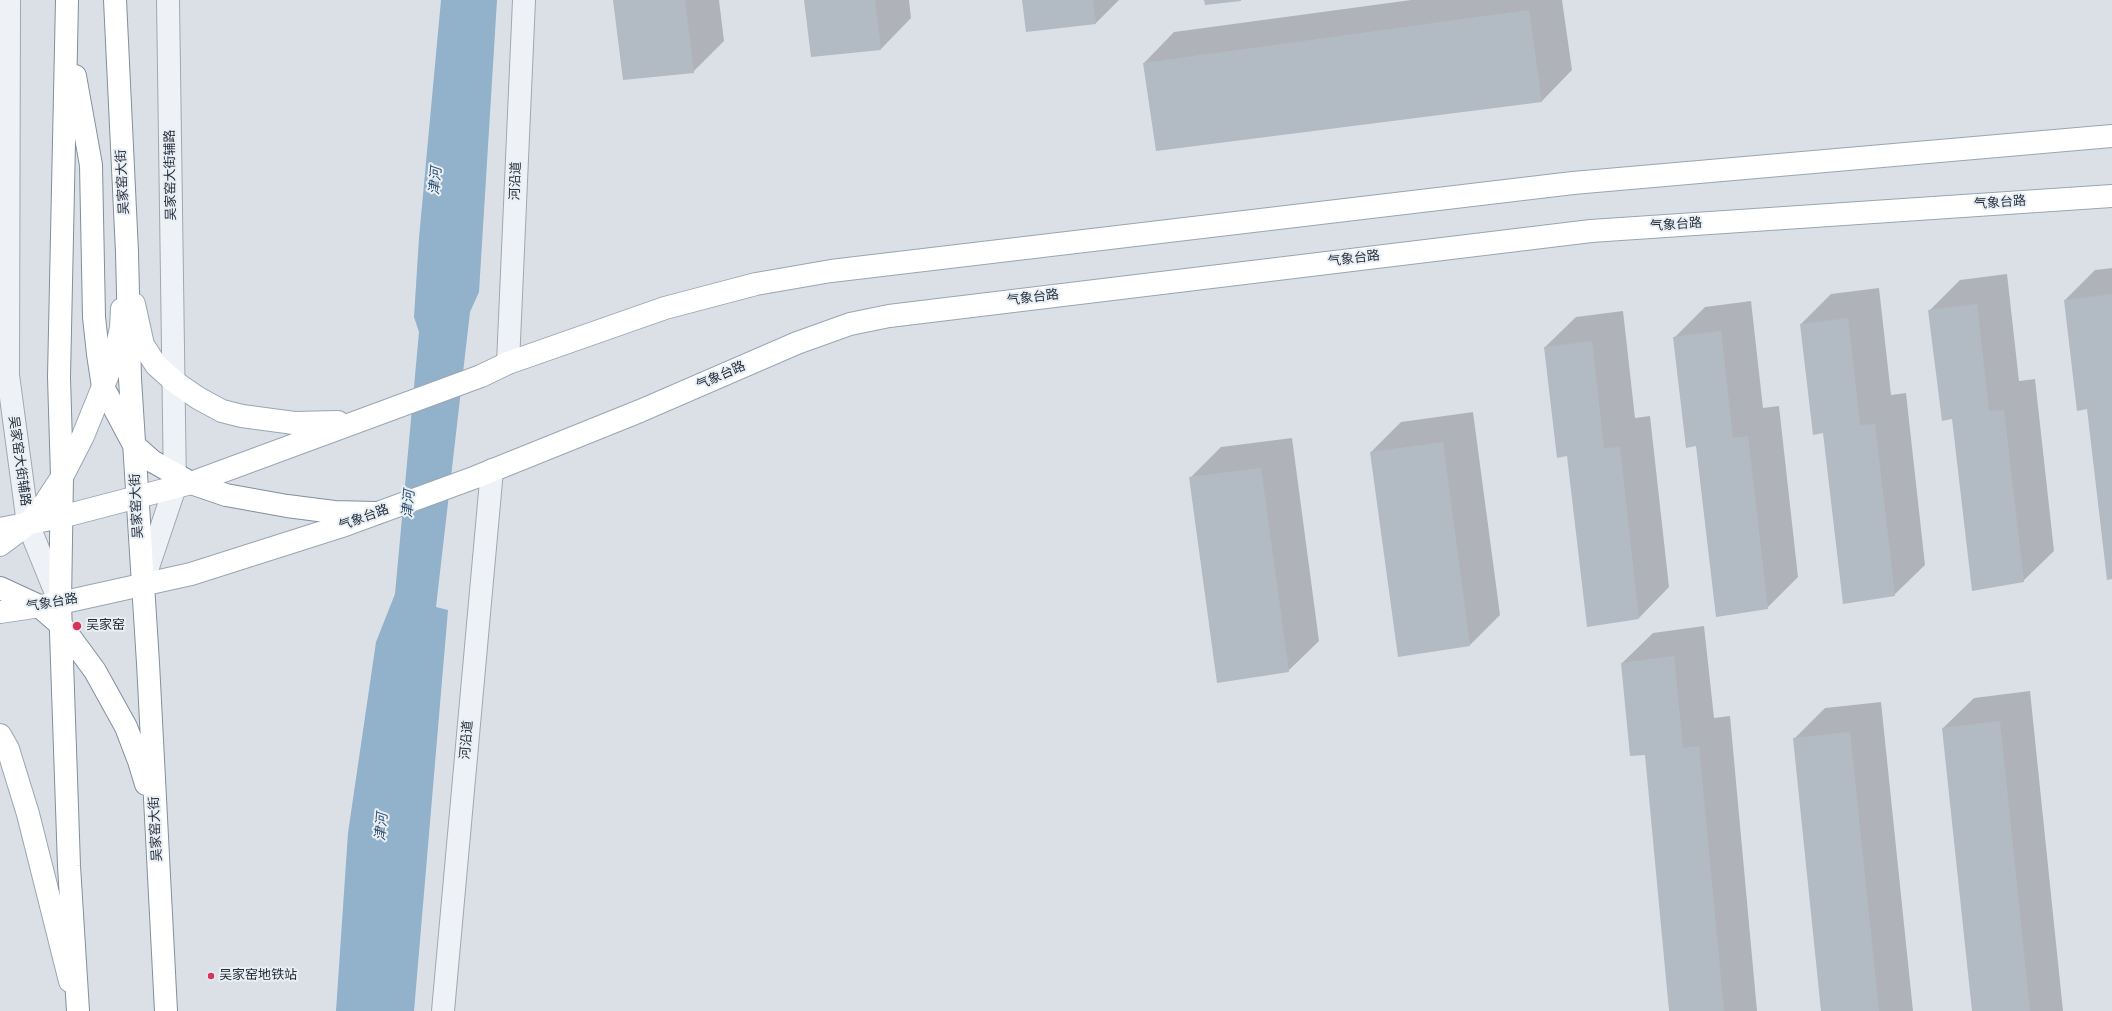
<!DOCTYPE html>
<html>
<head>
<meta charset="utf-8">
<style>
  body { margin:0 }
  canvas { display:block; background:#dbe0e7 }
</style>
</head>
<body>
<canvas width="2112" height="1011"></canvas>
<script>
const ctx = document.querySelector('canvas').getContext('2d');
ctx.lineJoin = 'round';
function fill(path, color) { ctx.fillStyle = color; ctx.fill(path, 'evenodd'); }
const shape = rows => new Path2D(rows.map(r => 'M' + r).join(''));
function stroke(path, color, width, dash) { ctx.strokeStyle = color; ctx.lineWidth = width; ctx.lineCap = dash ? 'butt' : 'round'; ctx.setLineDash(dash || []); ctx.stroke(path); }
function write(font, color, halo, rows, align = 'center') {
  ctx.font = font + ' "Archivo Narrow","Noto Sans SC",sans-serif'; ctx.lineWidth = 4; ctx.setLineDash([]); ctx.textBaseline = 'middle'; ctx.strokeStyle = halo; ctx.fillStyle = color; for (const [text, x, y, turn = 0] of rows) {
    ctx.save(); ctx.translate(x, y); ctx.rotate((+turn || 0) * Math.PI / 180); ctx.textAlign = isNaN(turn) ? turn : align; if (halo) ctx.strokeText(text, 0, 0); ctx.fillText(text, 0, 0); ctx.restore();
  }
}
fill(shape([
  [441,0,497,0,479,292,470,312,436,607,448,610,414,1011,336,1011,348,833,376,642,395,594,419,332,414,317,419,238]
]), '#92b1ca');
fill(shape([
  [614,0,719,0,724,41,693,72],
  [805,0,909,0,911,18,881,49],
  [1023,0,1119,0,1096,23],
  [1411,0,1562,0,1572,70,1542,101,1144,63,1174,32],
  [2112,268,2112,578,2088,408,2065,300,2095,270],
  [2007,274,2019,381,2035,379,2054,551,2023,581,1953,418,1929,311,1960,280],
  [1879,288,1891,395,1906,393,1925,565,1894,595,1824,432,1801,324,1831,294],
  [1751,301,1763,408,1779,406,1798,577,1767,608,1697,445,1674,338,1705,307],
  [1623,311,1635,418,1650,416,1669,587,1639,618,1568,455,1545,347,1576,317],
  [1473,412,1500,615,1470,645,1371,452,1401,422],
  [1292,438,1319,641,1288,671,1190,478,1221,447],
  [1704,626,1714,718,1730,716,1757,1011,1670,1011,1646,753,1622,663,1653,633],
  [2030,691,2063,1011,1973,1011,1943,728,1974,698],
  [1881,702,1913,1011,1822,1011,1794,739,1825,708]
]), '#0003');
fill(shape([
  [613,0,685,0,694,73,623,80],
  [804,0,875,0,881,50,811,57],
  [1022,0,1093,0,1096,24,1026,32],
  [1204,0,1241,0,1241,1,1205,5],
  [1529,10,1542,102,1156,151,1143,63],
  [2112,294,2112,579,2107,580,2087,409,2077,411,2064,300],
  [1977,304,1989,411,2004,410,2024,582,1972,591,1952,419,1942,421,1928,310],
  [1848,318,1860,425,1875,424,1895,596,1843,604,1823,433,1813,435,1800,324],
  [1721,331,1733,438,1748,436,1768,609,1716,617,1696,446,1686,448,1673,337],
  [1592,341,1604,448,1620,447,1639,619,1587,627,1567,456,1557,458,1544,347],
  [1443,442,1470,646,1398,657,1370,452],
  [1261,468,1289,672,1217,683,1189,477],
  [1674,656,1683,748,1699,746,1724,1011,1669,1011,1645,755,1630,756,1621,663],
  [2000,721,2030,1011,1972,1011,1942,728],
  [1850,732,1879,1011,1821,1011,1793,738]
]), '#b2bac4');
const minor = shape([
  [9,0,8,375,28,524,60,603],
  [508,363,524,0],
  [143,582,175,487,168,0],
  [443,1011,492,470]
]);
const major = shape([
  [134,304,143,345,156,365,175,382,198,398,222,411,242,416,294,423,338,422],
  [0,529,61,517,191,483,481,376,508,363,665,308,756,284,831,271,1573,183,2112,136],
  [0,545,28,524,45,503,62,477,83,436,113,362,121,328,122,309],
  [0,612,60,603,191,574,345,525,476,477,640,411,797,343,850,324,889,316,1591,231,2112,196],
  [0,735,8,749,28,814,70,981]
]);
const highway = shape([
  [67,0,59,377,62,477,60,603,69,866,78,1011],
  [115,0,127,252,130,379,148,663,166,1011],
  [75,76,91,165,94,317,98,354,103,387,134,445,152,461,191,483,226,495,287,506,334,512,376,513],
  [0,588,39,606,62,626,95,671,126,727,139,761,146,784]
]);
stroke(minor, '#a0a7b1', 24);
stroke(major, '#99a5b3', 24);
stroke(highway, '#818f9e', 24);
stroke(minor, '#eef1f5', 22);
stroke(major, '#fff', 22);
stroke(highway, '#fff', 22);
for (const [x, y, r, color] of [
  [77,626,5,"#d63559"],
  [211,976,4,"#d63559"]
]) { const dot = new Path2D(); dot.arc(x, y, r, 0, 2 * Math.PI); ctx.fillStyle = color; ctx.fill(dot); stroke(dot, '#eaeff4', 1.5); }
write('13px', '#242f3d', '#eaeff4', [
  ["吴家窑大街辅路",171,175,-91],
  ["河沿道",516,181,-88],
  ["吴家窑大街",123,182,-93],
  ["气象台路",2000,203,-4],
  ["气象台路",1676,225,-4],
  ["气象台路",1354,259,-7],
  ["气象台路",1033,298,-7],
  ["气象台路",721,376,-24],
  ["吴家窑大街辅路",19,461,82],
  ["吴家窑大街",137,506,-93],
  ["气象台路",364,518,-20],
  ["气象台路",52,603,-10],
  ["河沿道",467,740,-85],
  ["吴家窑大街",156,829,-93]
]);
write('13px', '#242f3d', '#eaeff4', [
  ["吴家窑",86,626],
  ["吴家窑地铁站",219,976]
], 'left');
write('italic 14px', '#2c5173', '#eaeff4', [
  ["津河",436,181,-85],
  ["津河",409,504,-85],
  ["津河",382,827,-85]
]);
</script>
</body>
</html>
